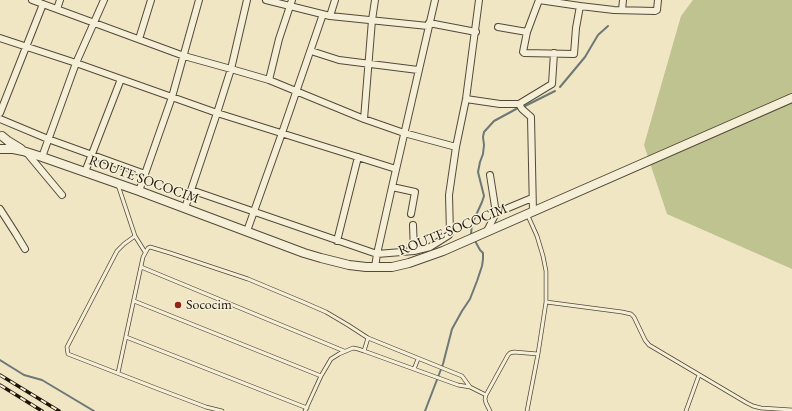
<!DOCTYPE html>
<html>
<head>
<meta charset="utf-8">
<style>
	body { margin:0 }
	canvas { display:block; background:#f0e6c3 }
</style>
</head>
<body>
<canvas width="792" height="411"></canvas>
<script>
const g = document.querySelector('canvas').getContext('2d');
g.lineJoin = 'round';
function paint(path, color) {
  g.fillStyle = color;
  g.fill(path, 'evenodd');
}
function shape(rows) {
  const path = new Path2D();
  for (const r of rows) {
    path.moveTo(r[0], r[1]);
    for (let i = 2; i < r.length; i += 2) path.lineTo(r[i], r[i + 1]);
  }
  return path;
}
function trace(path, color, width, dash) {
  g.strokeStyle = color;
  g.lineWidth = width;
  g.lineCap = dash ? 'butt' : 'round';
  g.setLineDash(dash || []);
  g.stroke(path);
}
function write(font, color, halo, rows, align = 'center') {
  g.font = font + ' "EB Garamond",serif';
  g.lineWidth = 3;
  g.setLineDash([]);
  g.textBaseline = 'middle';
  g.strokeStyle = halo;
  g.fillStyle = color;
  for (const [text, x, y, turn = 0] of rows) {
    g.save();
    g.translate(x, y);
    g.rotate((+turn || 0) * Math.PI / 180);
    g.textAlign = isNaN(turn) ? turn : align;
    if (halo) g.strokeText(text, 0, 0);
    g.fillText(text, 0, 0);
    g.restore();
  }
}
const green = shape([
	[693,0,792,0,792,269,667,214,644,145,681,16]
]);
const stream = shape([
	[560,87,585,57,598,35,608,26],
	[523,107,555,91],
	[472,235,471,234,472,224,482,202,484,196,478,172,480,162,483,154,484,145,483,137,484,132,494,121,518,108],
	[0,360,24,375,42,380,94,411],
	[425,411,443,364,452,329,462,311,470,299,477,281,482,266,483,259,483,253,480,250,474,239]
]);
const service = shape([
	[118,185,135,236,145,252],
	[135,236,124,244,117,251,67,347,68,354,161,390,206,407,222,411],
	[141,267,344,351],
	[134,301,321,376],
	[546,302,622,312,631,314,634,317,645,340,649,345,747,403,753,406,761,408,792,410],
	[126,337,307,408],
	[364,351,368,338],
	[414,369,418,359],
	[118,373,143,257,148,248,150,247,170,253,248,279,303,302,326,312,348,325,368,338,462,376,470,387],
	[305,411,321,376,331,359,339,354,353,348,358,349,364,351,458,385,470,387,486,395],
	[490,411,486,403,485,399,486,395,508,355,510,353,514,352,538,354],
	[527,411,538,354,546,302,546,271,543,256,537,236,528,216],
	[686,411,699,375]
]);
const minor = shape([
	[32,0,184,56,231,69,269,80,364,119,404,133,456,147],
	[266,0,330,16,428,26],
	[539,0,527,32,523,52,524,53,574,54,576,28,580,6],
	[539,0,580,6,614,10,655,11,657,10,658,0],
	[57,9,60,0],
	[622,10,623,0],
	[330,16,335,0],
	[429,23,476,32],
	[498,27,527,32],
	[0,38,76,63,121,79,217,113,396,169],
	[139,39,151,0],
	[311,51,339,60,418,70],
	[269,80,279,39,292,0],
	[466,99,500,104,519,104,552,84,554,53],
	[519,104,522,109,531,117,533,212],
	[0,113,43,4],
	[0,119,48,139,145,174],
	[364,119,372,20,375,0],
	[27,153,62,195],
	[42,157,76,63,104,0],
	[85,172,121,79],
	[392,187,415,192,411,214],
	[191,190,377,254,414,251,430,247,449,235,450,233,449,195,456,147,466,99,479,0],
	[139,191,172,97,199,0],
	[185,208,217,113,231,69,247,0],
	[0,209,16,234,25,249],
	[496,213,532,198],
	[413,225,414,251],
	[247,231,282,133,323,14],
	[487,231,496,213,490,175],
	[337,241,358,157],
	[375,267,377,254,392,187,435,0]
]);
const tertiary = shape([
	[2,136,8,141,21,149],
	[0,149,13,149,23,151,42,157,139,191,304,253,321,258,349,265,366,267,392,267,409,263,443,251,792,98]
]);
const rail = shape([
	[0,375,59,411],
	[0,385,42,411]
]);
const markers = [
	[178,305,4,"#8f2418"]
];
const streetNames = [
	["ROUTE SOCOCIM",144,180,20],
	["ROUTE SOCOCIM",453,230,-22]
];
const poiNames = [
	["Sococim",186,305]
];
paint(green, '#bec390');
trace(stream, '#6d7977', 2);
trace(service, '#534938', 4.5);
trace(minor, '#534938', 8);
trace(tertiary, '#534938', 10);
trace(service, '#f5efd8', 3);
trace(minor, '#f5efd8', 6);
trace(tertiary, '#f5efd8', 8);
trace(rail, '#1f1509', 3.5);
trace(rail, '#f5efd8', 2, [6]);
for (const [x, y, r, color] of markers) {
  const dot = new Path2D();
  dot.arc(x, y, r, 0, 2 * Math.PI);
  g.fillStyle = color;
  g.fill(dot);
  trace(dot, '#f5efd8', 1.5);
}
write('14px', '#1f1509', '#f5efd8', streetNames);
write('14px', '#1f1509', '#f5efd8', poiNames, 'left');
</script>
</body>
</html>
